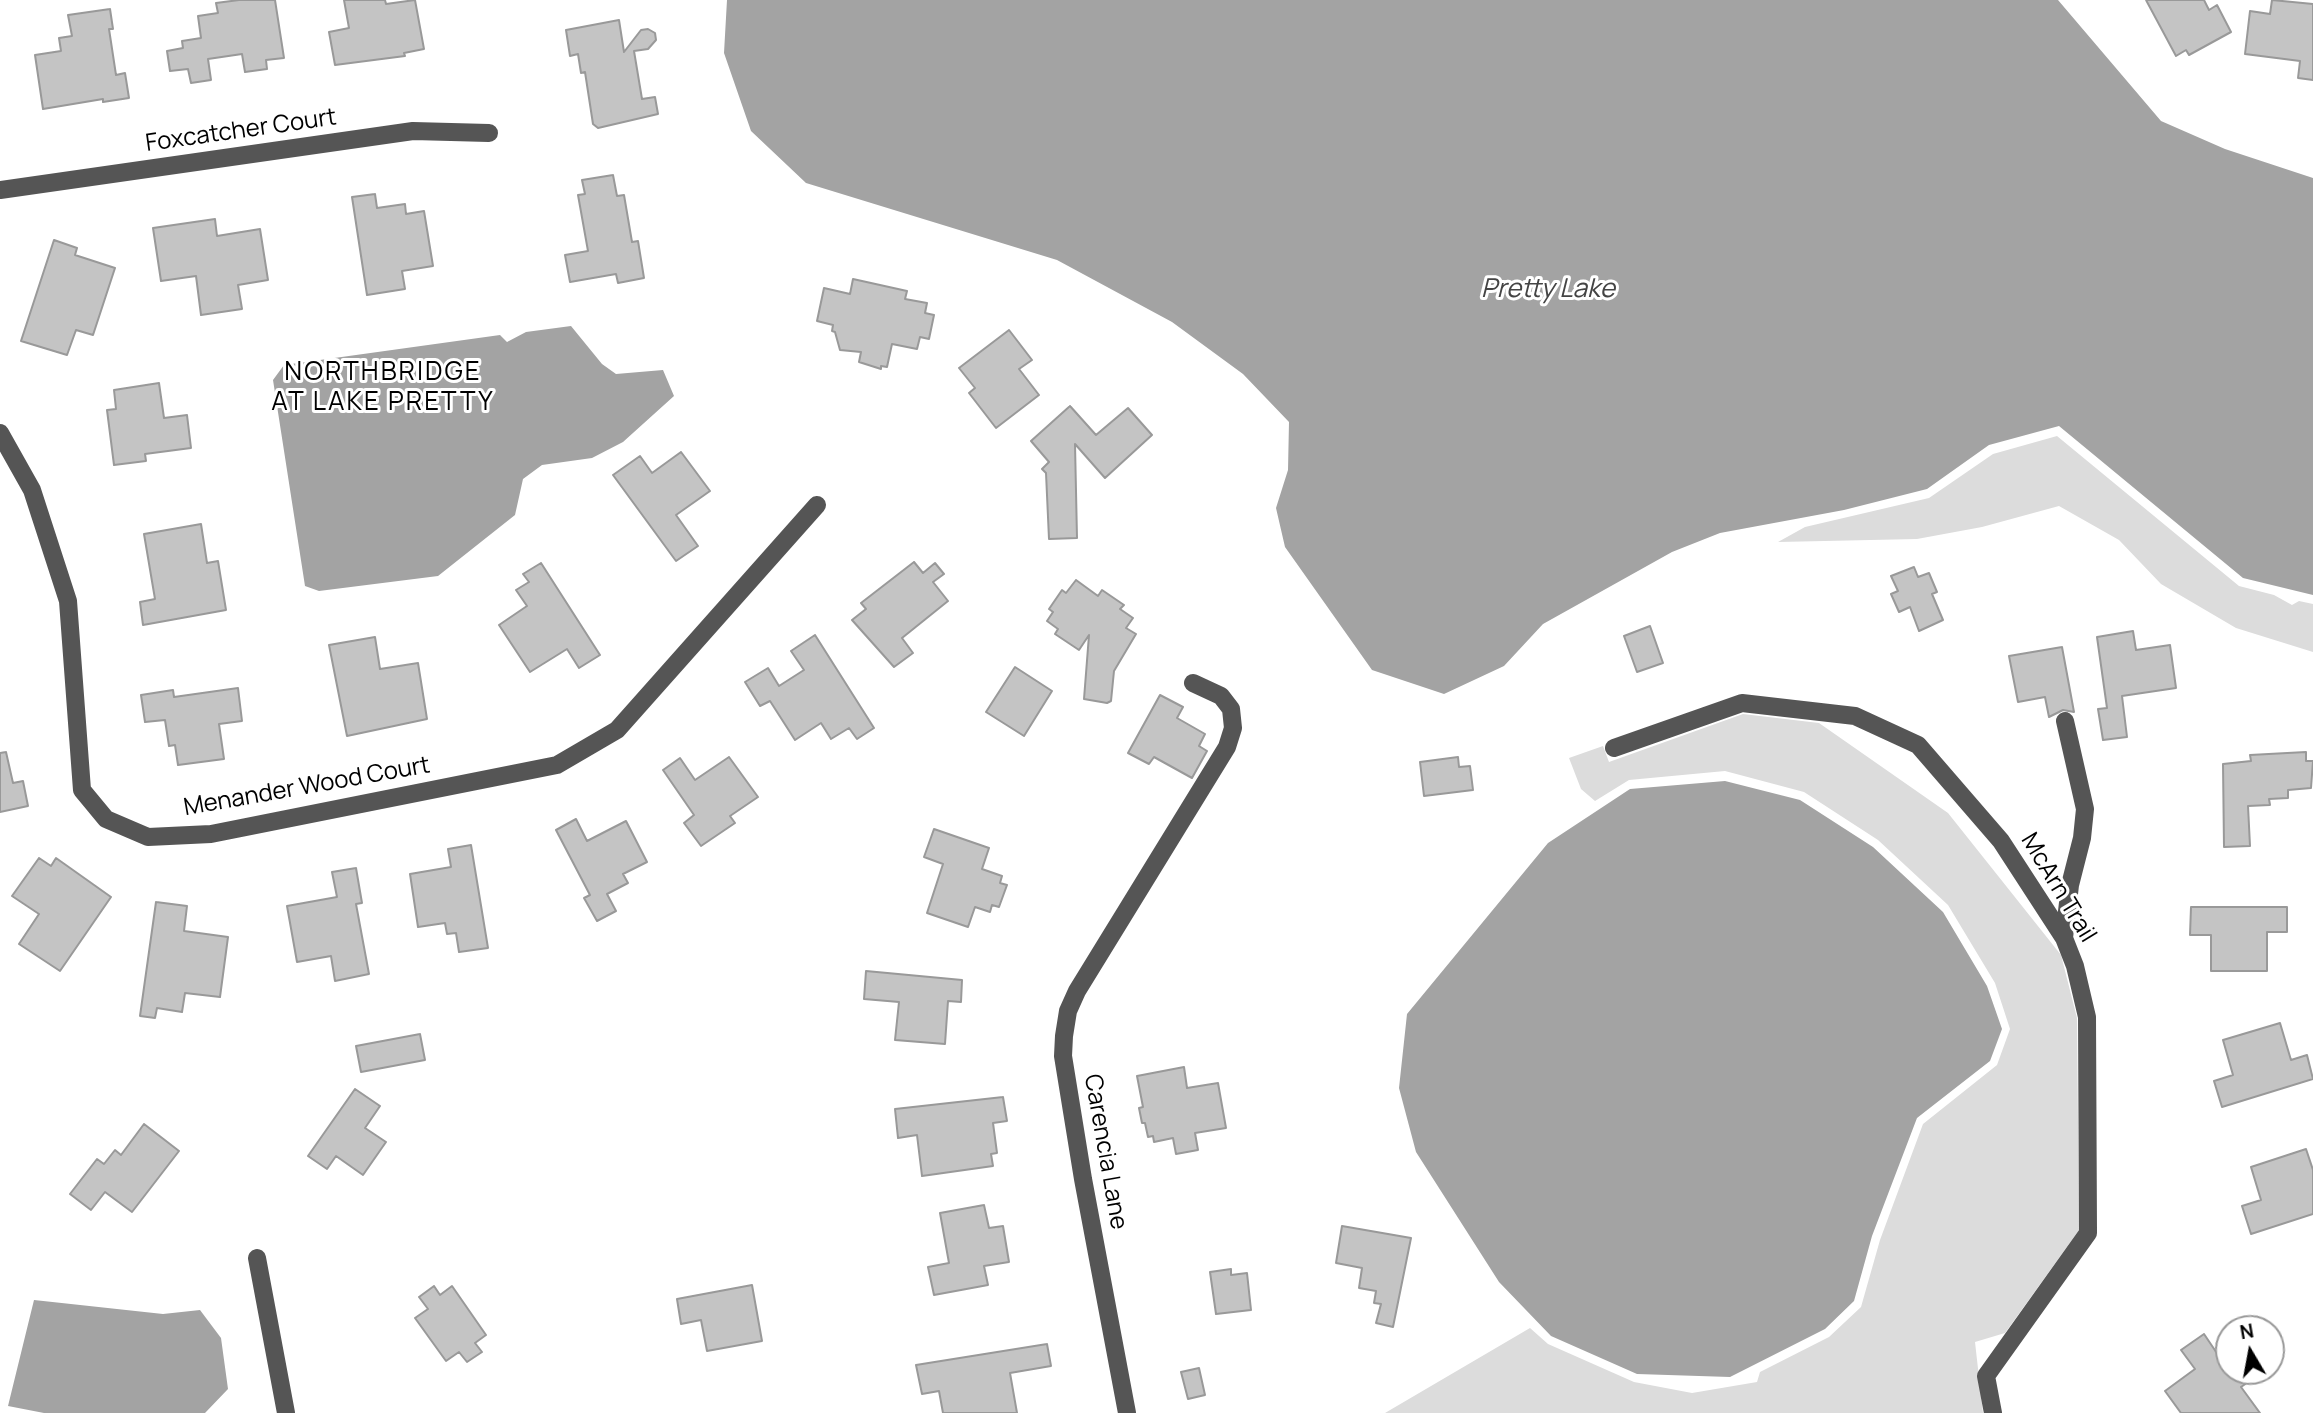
<!DOCTYPE html>
<html>
<head>
<meta charset="utf-8">
<style>
	body { margin:0 }
	#map { position:relative; width:2313px; height:1413px; overflow:hidden; background:#fff; font-family:Manrope,sans-serif }
	canvas { display:block }
	.north { position:absolute; left:2215px; top:1315px; width:70px; height:70px; box-sizing:border-box; background:#fff; border:2px solid #999; border-radius:50%; rotate:350deg; font-size:19px; font-weight:700; line-height:28px; text-align:center; color:#000 }
	.north::after { content:''; display:block; margin:auto; width:24px; height:32px; background:#000; clip-path:polygon(50% 0,100% 100%,50% 72%,0 100%) }
</style>
</head>
<body>
<div id="map">
<canvas width="2313" height="1413"></canvas>
<div class="north">N</div>
</div>
<script>
const g = document.querySelector('canvas').getContext('2d');
g.lineJoin = 'round';
function paint(path, color) {
  g.fillStyle = color;
  g.fill(path, 'evenodd');
}
function shape(rows) {
  const path = new Path2D();
  for (const r of rows) {
    path.moveTo(r[0], r[1]);
    for (let i = 2; i < r.length; i += 2) path.lineTo(r[i], r[i + 1]);
  }
  return path;
}
function trace(path, color, width, dash) {
  g.strokeStyle = color;
  g.lineWidth = width;
  g.lineCap = dash ? 'butt' : 'round';
  g.setLineDash(dash || []);
  g.stroke(path);
}
function write(font, color, halo, rows, align = 'center') {
  g.font = font + ' Manrope,sans-serif';
  g.lineWidth = 6;
  g.setLineDash([]);
  g.textBaseline = 'middle';
  g.strokeStyle = halo;
  g.fillStyle = color;
  for (const [text, x, y, turn = 0] of rows) {
    g.save();
    g.translate(x, y);
    g.rotate((+turn || 0) * Math.PI / 180);
    g.textAlign = isNaN(turn) ? turn : align;
    if (halo) g.strokeText(text, 0, 0);
    g.fillText(text, 0, 0);
    g.restore();
  }
}
const green = shape([
	[2057,436,2239,586,2274,595,2292,605,2299,601,2313,604,2313,652,2236,628,2161,584,2119,540,2059,506,1982,527,1917,539,1778,542,1805,527,1929,498,1993,454],
	[1743,714,1819,723,1948,813,2061,955,2077,1018,2079,1230,2005,1333,1975,1342,1983,1413,1385,1413,1530,1328,1548,1344,1634,1382,1692,1393,1757,1382,1760,1372,1829,1337,1861,1307,1880,1240,1923,1124,1997,1065,2010,1029,1995,983,1948,905,1878,840,1804,792,1725,771,1629,780,1595,801,1581,789,1569,758,1603,746,1609,762]
]);
const water = shape([
	[727,0,2058,0,2161,121,2225,149,2313,178,2313,595,2243,578,2059,426,1989,445,1927,489,1844,510,1720,533,1672,552,1543,624,1504,666,1444,694,1372,670,1285,547,1276,508,1288,470,1289,422,1243,374,1172,322,1057,260,806,183,751,131,724,53],
	[571,326,602,364,616,374,663,370,674,396,623,442,592,458,542,465,523,479,515,515,438,576,319,591,305,586,273,380,284,365,500,335,507,342,526,332],
	[1725,781,1800,800,1873,847,1943,912,1987,986,2002,1029,1990,1061,1917,1118,1872,1236,1854,1301,1825,1329,1730,1377,1637,1374,1551,1336,1499,1282,1416,1152,1399,1088,1407,1014,1548,843,1630,789],
	[34,1300,163,1314,200,1310,221,1338,228,1389,205,1413,44,1413,8,1406]
]);
const building = shape([
	[239,0,275,0,284,58,266,60,267,69,245,72,242,54,208,59,211,80,191,83,188,69,170,71,167,51,183,48,182,41,201,38,198,16,218,13,216,3,239,0],
	[344,0,385,0,386,4,415,0,424,49,404,53,405,56,335,65,329,32,349,28,344,0],
	[2146,0,2204,0,2209,10,2217,5,2231,32,2189,55,2186,50,2176,56,2146,0],
	[2272,0,2313,4,2313,80,2298,78,2300,61,2245,54,2250,11,2270,14,2272,0],
	[110,9,113,29,109,29,116,75,125,73,129,98,103,102,103,99,43,109,35,55,61,51,59,38,72,36,68,15,110,9],
	[619,20,624,52,641,30,648,29,655,33,656,40,648,49,634,51,642,99,655,97,658,114,598,128,593,124,585,72,581,73,578,54,570,56,566,30,619,20],
	[613,175,617,196,624,195,632,242,638,241,644,278,618,283,616,274,570,282,565,255,588,251,578,195,585,194,582,180,613,175],
	[375,194,377,208,405,204,406,214,424,211,433,266,402,271,405,289,367,295,352,197,375,194],
	[215,219,217,236,260,229,268,280,238,285,242,309,201,315,196,276,161,281,153,228,215,219],
	[54,240,77,248,75,255,115,268,93,335,76,330,67,355,21,341,54,240],
	[853,279,907,291,905,299,927,303,925,313,934,315,929,339,920,337,917,349,892,344,887,367,881,366,881,369,859,362,861,352,840,350,835,332,832,331,833,325,817,321,824,288,850,294,853,279],
	[1009,330,1032,360,1019,369,1039,395,996,428,969,393,975,388,959,368,1009,330],
	[159,383,164,418,187,415,191,448,145,454,146,461,114,465,107,410,116,409,114,390,159,383],
	[1070,406,1096,435,1128,408,1152,435,1105,478,1075,444,1077,538,1049,539,1046,473,1042,469,1049,462,1031,441,1070,406],
	[681,452,710,491,676,515,698,546,676,561,613,475,640,456,652,473,681,452],
	[201,524,207,563,218,561,226,610,143,625,140,602,155,599,144,534,201,524],
	[914,562,923,573,935,563,944,574,933,582,948,601,902,638,913,653,894,667,852,620,866,609,861,603,914,562],
	[541,563,600,655,579,668,567,649,530,672,499,625,527,606,516,590,529,582,523,574,541,563],
	[1914,567,1918,577,1929,573,1937,592,1932,594,1943,620,1919,631,1910,607,1899,612,1891,594,1898,591,1891,576,1914,567],
	[1076,580,1098,596,1102,590,1124,605,1120,609,1133,618,1126,628,1136,634,1114,671,1111,701,1107,703,1084,699,1089,635,1079,650,1055,634,1058,629,1047,621,1053,612,1049,609,1062,590,1066,593,1076,580],
	[1650,626,1663,663,1637,672,1624,636,1650,626],
	[2133,631,2136,650,2170,645,2176,688,2122,696,2127,737,2103,740,2098,709,2107,708,2097,637,2133,631],
	[815,635,874,728,857,739,849,728,831,739,821,723,795,740,770,701,760,706,745,682,768,668,779,686,804,670,791,651,815,635],
	[375,637,380,669,418,663,427,719,347,736,329,645,375,637],
	[2062,647,2074,712,2063,710,2049,717,2045,697,2018,702,2009,656,2062,647],
	[1015,667,1052,691,1024,736,986,712,1015,667],
	[238,688,242,721,219,724,224,759,178,765,175,745,169,746,165,720,145,722,141,695,173,690,174,697,238,688],
	[1160,695,1183,707,1177,718,1205,734,1199,746,1207,751,1192,778,1154,757,1149,764,1128,753,1160,695],
	[6,752,13,783,23,781,28,806,0,812,0,753,6,752],
	[2306,752,2306,761,2313,761,2311,788,2288,790,2288,798,2269,799,2270,805,2248,806,2250,846,2224,847,2223,764,2251,761,2250,755,2306,752],
	[729,757,758,797,730,816,735,823,701,846,684,823,694,815,663,770,680,758,695,780,729,757],
	[1458,757,1459,767,1470,766,1473,790,1424,796,1420,762,1458,757],
	[576,819,587,841,626,821,647,862,623,874,628,883,607,894,616,911,597,921,584,898,590,895,556,830,576,819],
	[934,829,989,848,982,869,1002,876,1000,883,1007,885,999,907,992,905,990,912,975,907,968,927,927,913,943,864,924,857,934,829],
	[471,845,488,948,459,952,456,933,447,934,445,923,418,927,410,874,451,867,448,849,471,845],
	[39,858,51,866,56,858,111,897,60,971,19,944,39,914,12,896,39,858],
	[356,868,362,903,356,904,369,974,335,981,331,956,297,962,287,906,337,897,332,872,356,868],
	[156,902,187,906,184,931,228,937,220,997,185,993,182,1012,157,1008,155,1018,140,1016,156,902],
	[2191,907,2287,907,2287,932,2267,932,2267,971,2211,971,2211,935,2190,935,2191,907],
	[866,971,962,980,961,1002,948,1001,945,1044,895,1040,899,1002,864,999,866,971],
	[2280,1023,2291,1060,2307,1055,2313,1079,2222,1107,2214,1081,2233,1075,2223,1040,2280,1023],
	[420,1034,425,1060,361,1072,356,1046,420,1034],
	[1184,1067,1187,1088,1218,1083,1226,1128,1195,1133,1198,1150,1176,1154,1173,1138,1154,1142,1153,1136,1148,1137,1145,1123,1142,1123,1139,1108,1143,1107,1137,1076,1184,1067],
	[355,1089,380,1106,365,1128,386,1142,363,1175,336,1156,327,1169,308,1156,355,1089],
	[1003,1097,1007,1121,993,1123,997,1153,991,1154,993,1166,922,1176,917,1135,898,1138,895,1109,1003,1097],
	[144,1124,179,1151,132,1212,105,1192,91,1210,70,1194,97,1159,104,1164,115,1150,121,1155,144,1124],
	[2306,1149,2313,1170,2313,1214,2251,1234,2242,1206,2261,1200,2251,1167,2306,1149],
	[984,1205,989,1228,1003,1226,1009,1262,984,1266,988,1285,934,1295,928,1267,949,1263,940,1213,984,1205],
	[1342,1226,1411,1238,1393,1327,1376,1323,1381,1304,1374,1303,1376,1291,1359,1288,1362,1268,1336,1263,1342,1226],
	[1231,1269,1231,1275,1247,1273,1251,1310,1216,1314,1210,1272,1231,1269],
	[752,1285,762,1341,707,1351,701,1320,681,1324,677,1299,752,1285],
	[434,1286,440,1295,452,1286,486,1335,475,1343,482,1352,467,1362,459,1352,446,1361,415,1318,428,1309,419,1297,434,1286],
	[2204,1334,2229,1371,2264,1371,2241,1387,2260,1413,2181,1413,2165,1391,2195,1369,2181,1350,2204,1334],
	[1047,1344,1051,1366,1010,1373,1017,1413,943,1413,939,1391,922,1394,916,1365,1047,1344],
	[1199,1368,1205,1395,1188,1399,1181,1372,1199,1368]
]);
const minor = shape([
	[0,190,413,131,489,133],
	[0,433,32,490,68,601,82,790,106,819,148,837,211,834,557,765,617,730,817,505],
	[1614,748,1742,703,1855,716,1918,745,2001,841,2064,938,2075,966,2087,1017,2088,1233,1986,1376,1993,1413],
	[2064,938,2070,885,2082,838,2085,809,2065,721],
	[257,1258,286,1413],
	[1127,1413,1083,1179,1063,1056,1064,1036,1068,1011,1077,991,1227,747,1233,728,1231,709,1221,696,1193,683]
]);
const streetNames = [
	["Foxcatcher Court",241,131,-8],
	["Menander Wood Court",307,787,-10],
	["McArn Trail",2058,888,59],
	["Carencia Lane",1105,1152,80]
];
const waterNames = [
	["Pretty Lake",1548,290]
];
const neighbourhoodNames = [
	["NORTHBRIDGE",383,373],
	["AT LAKE PRETTY",383,403]
];
paint(green, '#dcdcdc');
paint(water, '#a3a3a3');
paint(building, '#c4c4c4');
trace(building, '#999', 2);
trace(minor, '#555', 18);
write('24px', '#000', '#fff', streetNames);
write('italic 26px', '#444', '#fff', waterNames);
g.letterSpacing = '2px';
write('26px', '#000', '#fff', neighbourhoodNames);
g.letterSpacing = '0px';
</script>
</body>
</html>
